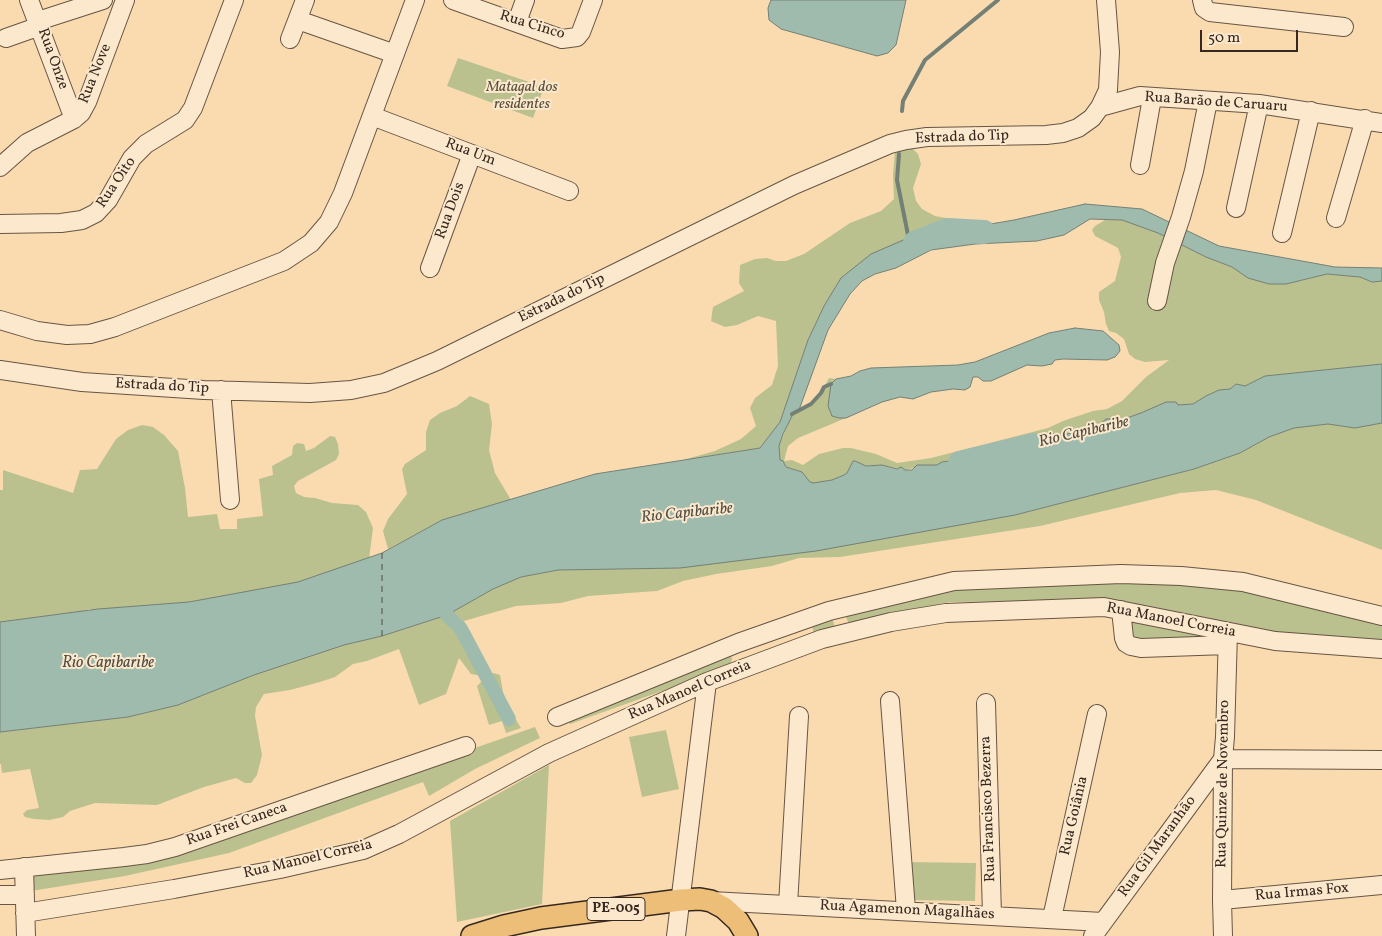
<!DOCTYPE html>
<html>
<head>
<meta charset="utf-8">
<style>
	body { margin:0 }
	#map { position:relative; width:1382px; height:936px; overflow:hidden; background:#fadbb0; font-family:Vollkorn,serif }
	canvas { display:block }
	.scale { position:absolute; left:1200px; top:30px; width:98px; height:22px; box-sizing:border-box; border:2px solid #362820; border-top:0; padding-left:6px; font-size:15px; line-height:18px; white-space:nowrap; color:#362820; -webkit-text-stroke:4px #fce8cc; paint-order:stroke }
</style>
</head>
<body>
<div id="map">
<canvas width="1382" height="936"></canvas>
<div class="scale">50 m</div>
</div>
<script>
const g = document.querySelector('canvas').getContext('2d');
g.lineJoin = 'round';
function paint(path, color) {
  g.fillStyle = color;
  g.fill(path, 'evenodd');
}
function shape(rows) {
  const path = new Path2D();
  for (const r of rows) {
    path.moveTo(r[0], r[1]);
    for (let i = 2; i < r.length; i += 2) path.lineTo(r[i], r[i + 1]);
  }
  return path;
}
function trace(path, color, width, dash) {
  g.strokeStyle = color;
  g.lineWidth = width;
  g.lineCap = dash ? 'butt' : 'round';
  g.setLineDash(dash || []);
  g.stroke(path);
}
function write(font, color, halo, rows, align = 'center') {
  g.font = font + ' Vollkorn,serif';
  g.lineWidth = 4;
  g.setLineDash([]);
  g.textBaseline = 'middle';
  g.strokeStyle = halo;
  g.fillStyle = color;
  for (const [text, x, y, turn = 0] of rows) {
    g.save();
    g.translate(x, y);
    g.rotate((+turn || 0) * Math.PI / 180);
    g.textAlign = isNaN(turn) ? turn : align;
    if (halo) g.strokeText(text, 0, 0);
    g.fillText(text, 0, 0);
    g.restore();
  }
}
const green = shape([
	[458,58,544,87,533,118,447,86],
	[911,147,918,154,921,164,913,188,916,201,922,209,935,216,986,225,908,238,841,278,824,306,808,340,780,422,760,448,683,460,715,451,741,439,756,426,750,408,755,398,772,385,778,366,776,321,758,316,737,325,725,327,711,321,713,307,744,291,739,283,740,265,755,259,767,258,776,261,786,261,804,254,850,223,881,211,894,199,893,175,895,151],
	[1105,220,1122,220,1158,233,1206,257,1232,267,1248,278,1300,281,1327,274,1360,277,1372,282,1382,281,1382,364,1265,376,1245,386,1236,384,1230,389,1219,390,1206,396,1193,404,1178,405,1141,413,1124,419,1106,419,1100,424,1072,433,1058,436,1045,437,1041,441,1026,444,1025,441,1007,449,999,457,995,459,991,458,988,453,974,453,966,457,960,455,949,461,942,462,937,465,926,465,905,470,882,465,866,466,853,461,847,473,844,475,832,480,813,483,810,482,802,472,786,467,783,462,780,460,779,446,789,421,794,412,811,404,821,393,829,378,836,379,831,384,839,418,846,418,798,438,788,446,784,461,792,460,803,465,819,454,843,448,851,448,876,454,897,463,931,458,1048,428,1063,421,1093,411,1107,409,1122,401,1146,377,1169,360,1145,362,1135,359,1129,354,1124,339,1116,333,1109,331,1106,324,1104,312,1099,300,1099,292,1115,281,1121,257,1118,248,1095,236,1092,230,1095,226],
	[470,396,489,404,492,424,489,450,495,473,511,500,442,520,388,549,383,531,388,519,407,494,402,469,405,464,426,450,426,432,430,420,440,413,457,406],
	[1382,423,1382,550,1256,500,1216,490,1180,493,1040,526,840,557,799,558,772,566,716,574,683,581,657,591,588,596,561,603,516,606,464,621,472,635,484,664,484,674,477,675,471,674,459,658,446,694,419,705,399,649,367,661,353,664,335,677,320,682,290,690,264,694,256,707,255,716,262,755,257,775,251,783,245,783,236,778,204,787,157,805,95,803,70,811,63,817,49,820,34,819,25,817,23,814,27,810,39,808,30,769,2,773,1,764,0,764,0,732,128,717,178,705,254,675,344,645,382,636,447,615,493,589,521,577,558,570,1015,515,1194,469,1240,453,1269,437,1294,428,1328,424,1355,428],
	[142,425,153,427,164,435,178,451,185,488,188,517,217,514,220,529,237,529,237,519,263,516,259,479,273,475,272,466,292,455,293,446,297,443,304,444,306,451,314,448,330,436,335,437,338,444,339,454,336,460,298,481,294,486,296,493,304,497,315,498,332,503,358,505,366,512,373,528,369,559,272,593,115,612,87,609,92,613,0,645,0,490,3,490,3,470,73,493,80,470,97,469,116,439,128,430],
	[1104,576,1239,584,1382,618,1382,643,1278,633,1189,614,1103,601,949,602,849,624,843,610,953,584],
	[830,612,835,627,814,633,810,620],
	[1127,616,1201,634,1206,637,1207,640,1130,641],
	[731,655,732,659,731,664,715,672,570,724,569,717],
	[494,673,500,675,503,692,507,705,521,728,506,733,502,721,489,725,477,686,486,677],
	[535,727,540,738,475,769,429,796,423,782,229,853,125,876,31,891,29,867,106,860,469,750],
	[666,730,679,789,642,797,629,737],
	[549,765,542,904,457,922,450,821],
	[906,862,976,863,975,901,905,900]
]);
const water = shape([
	[771,0,906,0,896,45,888,53,877,56,781,29,769,20,768,8,771,0],
	[1085,204,1142,209,1219,246,1335,267,1382,268,1382,281,1372,282,1360,277,1327,274,1286,284,1269,284,1248,278,1232,267,1206,257,1158,233,1122,220,1090,219,1064,235,1037,241,975,244,931,250,896,268,875,274,862,281,850,294,828,330,799,410,794,412,783,434,779,446,780,460,783,461,786,467,802,472,810,482,813,483,832,480,844,475,847,473,853,461,855,461,866,466,882,465,897,469,901,467,905,470,912,470,917,465,937,465,942,462,949,461,961,455,966,457,983,450,988,453,991,458,995,459,999,457,1014,442,1025,441,1026,444,1032,441,1041,441,1051,433,1056,434,1058,436,1072,433,1100,424,1106,419,1124,419,1141,413,1166,402,1176,402,1178,405,1193,404,1206,396,1219,390,1230,389,1236,384,1245,386,1265,376,1382,364,1382,423,1355,428,1328,424,1294,428,1269,437,1240,453,1194,469,1015,515,816,551,680,568,558,570,521,577,493,589,447,615,382,636,344,645,254,675,178,705,128,717,0,732,0,622,98,609,189,602,298,582,382,553,442,520,595,474,760,448,780,422,808,340,824,306,841,278,871,254,908,238,1014,220,1085,204],
	[1075,328,1103,331,1119,345,1120,351,1115,357,1107,360,1063,359,1055,360,1052,364,1042,366,1027,365,991,381,983,381,978,377,973,377,970,387,965,390,953,389,931,392,913,399,900,397,882,402,846,418,839,418,832,416,828,406,831,384,836,379,851,376,860,371,871,368,958,365,975,362,1049,333,1075,328]
]);
const stream = shape([
	[902,111,903,101,925,60,998,0],
	[899,154,897,180,909,240],
	[792,414,811,404,821,393,824,387,831,384]
]);
const canal = shape([
	[438,601,447,615,461,629,509,719]
]);
const river = shape([
	[915,243,948,230,984,232],
	[960,463,1034,445]
]);
const ferry = shape([
	[382,553,382,636]
]);
const minor = shape([
	[29,0,74,119],
	[453,0,562,39,577,37,581,32,593,0],
	[1202,0,1204,8,1210,12,1344,27],
	[298,20,395,54],
	[38,21,103,0],
	[517,22,525,0],
	[6,38,40,26],
	[290,39,305,0],
	[1100,107,1140,96,1259,104,1382,123],
	[372,116,569,191],
	[1140,165,1152,98],
	[0,167,27,143,74,119,81,113,87,102,125,0],
	[1236,208,1259,104],
	[1336,218,1365,119],
	[0,224,61,223,82,220,96,213,108,200,132,158,146,144,185,120,193,108,234,0],
	[1282,233,1311,111],
	[430,268,472,154],
	[1157,301,1165,263,1181,217,1194,171,1208,101],
	[0,320,37,331,67,335,90,334,115,327,284,261,311,243,329,222,343,193,415,0],
	[0,370,82,382,204,390,310,393,351,390,384,383,437,361,794,185,890,144,906,140,927,137,1046,135,1063,133,1078,128,1092,118,1100,107,1108,90,1110,52,1106,0],
	[221,390,230,500],
	[1121,610,1124,638,1126,643,1131,646,1141,648,1227,645],
	[890,701,906,910],
	[986,703,992,915],
	[557,717,738,643,829,611,954,581,1121,574,1181,576,1243,582,1382,616],
	[24,867,26,936],
	[0,870,124,857,147,854,175,847,466,746],
	[0,895,25,895],
	[1222,900,1382,885],
	[711,901,1103,922],
	[788,905,799,716],
	[25,913,174,889,280,869,363,850,399,834,549,753,707,682,822,639,891,622,946,613,1104,607,1275,641,1382,649],
	[1052,918,1097,714],
	[676,936,707,682],
	[1093,936,1223,759,1382,760],
	[1223,936,1222,900,1223,759,1225,737,1228,632]
]);
const major = shape([
	[472,936,504,926,541,918,681,900,700,899,711,901,724,908,738,921,747,936]
]);
const shields = [
	[616,909,58]
];
const shieldNames = [
	["PE-005",616,909]
];
const streetNames = [
	["Rua Cinco",532,26,17],
	["Rua Onze",52,59,70],
	["Rua Nove",96,74,-68],
	["Rua Barão de Caruaru",1216,103,4],
	["Estrada do Tip",962,138,-2],
	["Rua Um",470,153,21],
	["Rua Oito",117,183,-56],
	["Rua Dois",451,211,-70],
	["Estrada do Tip",562,299,-26],
	["Estrada do Tip",162,387,3],
	["Rua Manoel Correia",1171,621,11],
	["Rua Manoel Correia",690,691,-23],
	["Rua Quinze de Novembro",1224,784,-89],
	["Rua Francisco Bezerra",989,809,-92],
	["Rua Goiânia",1075,816,-77],
	["Rua Frei Caneca",237,825,-19],
	["Rua Gil Maranhão",1158,847,-54],
	["Rua Manoel Correia",308,860,-13],
	["Rua Irmas Fox",1302,893,-5],
	["Rua Agamenon Magalhães",907,911,3]
];
const parkNames = [
	["Matagal dos",522,88],
	["residentes",522,105]
];
const waterNames = [
	["Rio Capibaribe",1084,433,-13],
	["Rio Capibaribe",687,514,-6],
	["Rio Capibaribe",108,664]
];
paint(green, '#bac18e');
paint(water, '#9ebbae');
trace(water, '#748075', 1);
trace(stream, '#748075', 4);
trace(canal, '#9ebbae', 14);
trace(river, '#9ebbae', 24);
trace(ferry, '#504d44', 1, [6, 5]);
trace(minor, '#675544', 20);
trace(major, '#362820', 24);
trace(minor, '#fce8cc', 18);
trace(major, '#edbe78', 21);
for (const [x, y, w] of shields) {
  const box = new Path2D();
  box.roundRect(x - w / 2, y - 11.5, w, 23, 4);
  g.fillStyle = '#fce8cc';
  g.fill(box);
  trace(box, '#362820', 1);
}
write('bold 14px', '#362820', null, shieldNames);
write('15px', '#362820', '#fce8cc', streetNames);
write('italic 15px', '#574e3c', '#fce8cc', parkNames);
write('italic 16px', '#504d44', '#fce8cc', waterNames);
</script>
</body>
</html>
